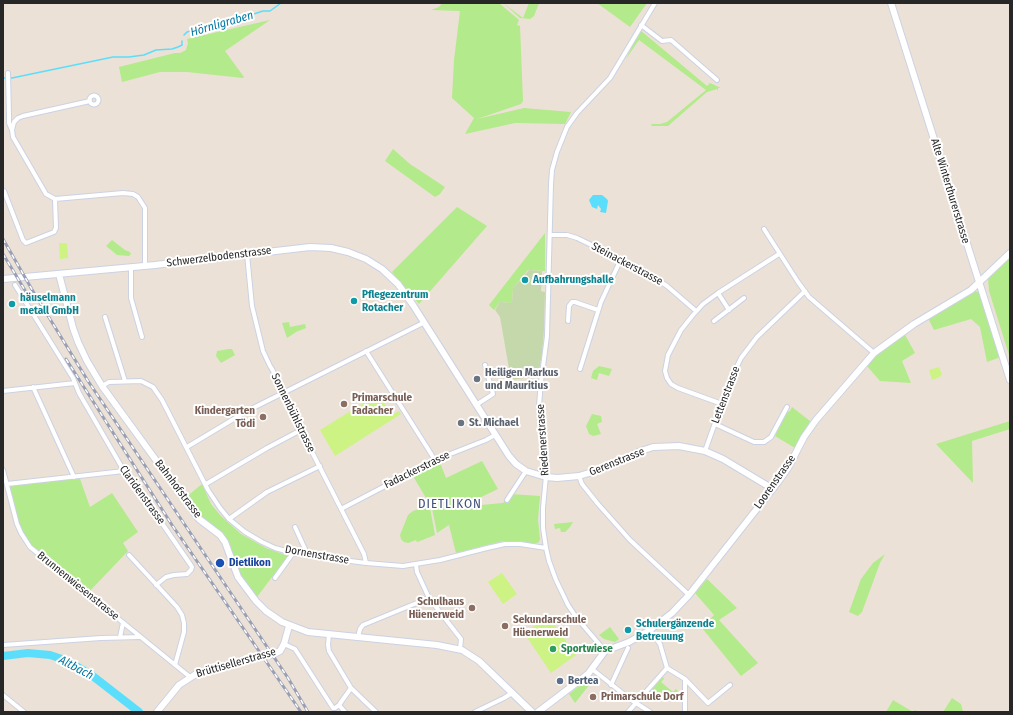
<!DOCTYPE html>
<html>
<head>
<meta charset="utf-8">
<style>
	body { margin:0 }
	#map { position:relative; width:1013px; height:715px; overflow:hidden; background:#ece1d6; font-family:"Fira Sans Condensed",sans-serif }
	canvas { display:block }
	.frame { position:absolute; inset:0; border:4px solid #272727; pointer-events:none }
</style>
</head>
<body>
<div id="map">
<canvas width="1013" height="715"></canvas>
<div class="frame"></div>
</div>
<script>
const g = document.querySelector('canvas').getContext('2d');
g.lineJoin = 'round';
function paint(path, color) {
  g.fillStyle = color;
  g.fill(path, 'evenodd');
}
function shape(rows) {
  const path = new Path2D();
  for (const r of rows) {
    if (r.length === 3) {
      path.moveTo(r[0] + r[2], r[1]);
      path.arc(r[0], r[1], r[2], 0, 2 * Math.PI);
      continue;
    }
    path.moveTo(r[0], r[1]);
    for (let i = 2; i < r.length; i += 2) path.lineTo(r[i], r[i + 1]);
  }
  return path;
}
function trace(path, color, width, dash) {
  g.strokeStyle = color;
  g.lineWidth = width;
  g.lineCap = dash ? 'butt' : 'round';
  g.setLineDash(dash || []);
  g.stroke(path);
}
function write(font, color, halo, rows, align = 'center') {
  g.font = font + ' "Fira Sans Condensed",sans-serif';
  g.lineWidth = 4;
  g.setLineDash([]);
  g.textBaseline = 'middle';
  g.strokeStyle = halo;
  g.fillStyle = color;
  for (const [text, x, y, turn = 0] of rows) {
    g.save();
    g.translate(x, y);
    g.rotate((+turn || 0) * Math.PI / 180);
    g.textAlign = isNaN(turn) ? turn : align;
    if (halo) g.strokeText(text, 0, 0);
    g.fillText(text, 0, 0);
    g.restore();
  }
}
const green = shape([
	[442,3,499,3,519,20,517,25,520,26,523,101,521,104,477,119,524,108,571,112,565,124,515,123,465,134,474,118,452,98,454,60,460,11,431,10,439,7],
	[503,3,523,18,529,3,539,3,534,16,530,19,520,18],
	[597,3,647,3,630,27],
	[270,20,225,51,244,77,243,78,187,72,160,72,122,82,119,67,175,53,180,53,186,50,188,43,187,39],
	[640,30,707,86,710,83,721,88,718,88,718,91,717,89,707,92,668,126,652,126,651,124,660,124,667,122,706,90,639,40,626,59],
	[393,149,410,164,445,187,440,194,435,197,385,161],
	[457,207,487,226,419,304,392,272],
	[545,233,545,271,528,270,513,288,512,303,500,302,494,310,489,305],
	[112,240,125,250,130,252,131,254,129,256,117,255,106,246],
	[1010,256,1010,358,989,291,988,278],
	[974,291,979,292,980,295,1001,357,987,362,980,327,971,319,934,330,928,318],
	[289,322,290,327,305,324,306,328,296,332,287,338,282,323],
	[904,333,915,353,902,361,911,383,880,381,866,365,876,355],
	[229,349,232,349,235,355,221,363,216,356,217,351],
	[599,366,612,369,609,376,599,373,597,380,591,378,593,371],
	[792,407,810,421,795,448,775,436,786,413,790,411],
	[592,414,601,416,602,422,597,424,601,434,593,436,589,434,586,426],
	[1010,421,1010,429,972,441,973,483,936,444],
	[439,460,446,478,482,461,498,489,473,501,476,507,474,508,481,505,503,503,511,494,540,496,538,519,540,539,539,542,534,544,517,541,503,541,456,553,449,525,468,512,437,533,432,508,413,476,413,473],
	[79,476,90,507,112,493,138,532,123,543,128,551,87,594,36,552,21,533,7,484],
	[202,484,211,504,221,516,241,534,266,548,288,556,257,597,240,574,229,545,200,517,185,498],
	[424,507,430,508,435,535,420,541,417,542,416,540,408,543,404,542,401,539,400,535,408,515,413,511],
	[573,522,570,527,565,532,561,532,560,528,555,529,554,524],
	[885,554,880,563,862,612,858,616,849,612,861,579,873,563],
	[707,579,737,608,719,620,758,663,741,676,702,628,714,615,695,593],
	[610,627,619,639,615,642,604,639,599,635],
	[591,677,594,679,575,703,569,694],
	[663,677,664,679,661,682,673,692,676,689,678,691,667,702,662,698,659,701,660,697,657,693,651,690],
	[952,698,961,704,963,712,943,712],
	[893,700,913,712,915,710,918,712,886,712]
]);
const cemetery = shape([
	[529,270,542,271,541,291,545,292,544,330,542,354,538,376,511,380,500,317,495,310,500,302,512,303,513,288]
]);
const pitch = shape([
	[59,243,67,243,68,258,60,259],
	[939,367,942,374,940,377,932,380,929,370],
	[378,394,392,415,399,411,401,414,335,456,320,430],
	[502,573,517,594,503,604,488,582],
	[546,618,552,626,554,624,576,655,551,673,524,633]
]);
const water = shape([
	[593,195,602,195,607,199,608,201,606,213,600,212,601,209,598,205,597,209,592,207,589,200]
]);
const stream = shape([
	[184,35,187,32,213,24,226,23,263,11,270,11,281,3],
	[3,78,12,78,113,57,129,57,144,55,156,50,172,49,178,47,182,45,182,41]
]);
const river = shape([
	[3,656,28,653,50,655,68,661,94,677,139,712]
]);
const street = shape([
	[641,25,662,41,671,40,717,80],
	[8,73,9,116,9,123,12,130],
	[94,100,4.5],
	[90,101,23,116,18,118,14,122,12,130,13,137,46,194,55,199,123,193,133,194,138,197,145,208,145,265],
	[4,191,23,240,26,243,54,232,56,228,55,199],
	[764,229,798,282,809,297,874,353],
	[550,235,567,235,577,238,641,269,667,286,696,311],
	[247,254,252,306,263,351,270,366,272,369,310,448,364,554,366,563],
	[131,267,131,298,142,337],
	[15,285,73,378,79,393,124,471,146,500,190,564,192,567,191,570,187,574,174,575,166,577,156,585],
	[718,293,729,310],
	[105,317,125,381],
	[568,321,569,306,572,302,575,302,598,310],
	[714,321,744,298],
	[366,351,435,460],
	[580,369,601,302,621,259],
	[102,386,109,382,141,381,153,387,162,400,208,490,220,508,229,519,245,532,262,542,275,548,293,553,320,557,366,563,403,566,440,560,487,548,505,544,520,544,546,548],
	[33,387,74,477],
	[3,391,75,383],
	[722,404,678,388,671,384,667,378,665,371,668,355,681,330,693,315,703,304,718,293,779,254],
	[476,405,493,394,485,365],
	[715,424,754,442,764,442,771,437,787,407],
	[187,447,247,411,423,323],
	[705,451,730,381,741,358,757,337,805,291],
	[3,470,17,524,21,533,30,547,190,677],
	[579,476,582,484,598,504,630,540,689,595],
	[7,484,124,471],
	[206,484,267,448,301,430],
	[507,500,526,471],
	[341,509,435,460,486,440,495,435],
	[229,519,267,492,320,466],
	[295,527,305,549,304,555],
	[129,555,177,607,182,615,184,623,184,632,175,665],
	[416,565,417,572,429,598,461,639,460,649],
	[275,578,293,553],
	[650,630,660,644,667,668,685,679,685,712],
	[329,634,328,645,329,651,351,688,376,712],
	[120,637,123,623],
	[358,637,360,629,363,625,429,598],
	[284,644,295,649,333,708,335,708,339,705,351,688],
	[3,645,101,638,140,637],
	[605,651,576,617,568,605,556,580,549,561,546,548,543,528,543,508,547,465,541,426,539,405,541,382,547,336,551,184,552,170,557,152,567,127,577,113,610,78,655,3],
	[592,669,630,699,650,712],
	[685,679,708,703,730,685],
	[611,685,628,648],
	[3,695,24,712],
	[339,705,345,712],
	[475,712,504,698,512,693],
	[628,712,667,668]
]);
const secondary = shape([
	[891,3,1010,380],
	[59,274,73,328,78,342,87,361,102,386,193,511,199,519,220,535,225,542,238,577,256,601,266,611,282,622,308,632,437,645,462,650,479,661,532,712],
	[3,279,155,265,310,247,331,248,348,252,366,259,382,269,398,284,413,305,509,456,516,464,526,471,546,477,557,478,579,476,602,469,641,451,653,447,679,446,705,451,723,459,773,489],
	[157,712,179,685,196,674,240,661,274,654,280,651,284,644,289,626],
	[538,712,588,674,605,651,629,642,650,630,672,613,689,595,778,482,788,468,804,437,816,420,874,353,914,324,971,290,1010,253]
]);
const rail = shape([
	[3,239,34,293,88,381,288,678,308,712],
	[3,254,26,292],
	[66,359,172,525,301,712]
]);
const markers = [
	[525,280,4,"#0f9aa8"],
	[354,301,4,"#0f9aa8"],
	[12,304,4,"#0f9aa8"],
	[477,379,4,"#6b7280"],
	[344,404,4,"#8d6e63"],
	[263,417,4,"#8d6e63"],
	[461,423,4,"#6b7280"],
	[220,563,5,"#1a4fb4"],
	[472,608,4,"#8d6e63"],
	[505,626,4,"#8d6e63"],
	[628,630,4,"#0f9aa8"],
	[553,649,4,"#2e9e5b"],
	[560,681,4,"#5c6f8a"],
	[593,697,4,"#8d6e63"]
];
const streetNames = [
	["Alte Winterthurerstrasse",950,191,73],
	["Schwerzelbodenstrasse",219,257,-7],
	["Steinackerstrasse",627,264,28],
	["Lettenstrasse",726,395,-69],
	["Sonnenbühlstrasse",293,413,64],
	["Riedenerstrasse",543,440,-94],
	["Gerenstrasse",617,462,-22],
	["Fadackerstrasse",417,470,-26],
	["Loorenstrasse",775,482,-55],
	["Bahnhofstrasse",178,489,53],
	["Claridenstrasse",142,495,54],
	["Dornenstrasse",317,555,10],
	["Brunnenwiesenstrasse",78,586,39],
	["Brüttisellerstrasse",236,663,-16]
];
const cultureNames = [
	["Aufbahrungshalle",533,280],
	["Pflegezentrum",362,295],
	["Rotacher",362,308],
	["häuselmann",20,298],
	["metall GmbH",20,311],
	["Schulergänzende",636,624],
	["Betreuung",636,637]
];
const worshipNames = [
	["Heiligen Markus",485,373],
	["und Mauritius",485,386],
	["St. Michael",469,423]
];
const educationNames = [
	["Primarschule",352,398],
	["Fadacher",352,411],
	["Kindergarten",255,411,"right"],
	["Tödi",255,424,"right"],
	["Schulhaus",464,602,"right"],
	["Hüenerweid",464,615,"right"],
	["Sekundarschule",513,620],
	["Hüenerweid",513,633],
	["Primarschule Dorf",601,697]
];
const transitNames = [
	["Dietlikon",229,563]
];
const leisureNames = [
	["Sportwiese",561,649]
];
const serviceNames = [
	["Bertea",568,681]
];
const waterNames = [
	["Hörnligraben",222,24,-16],
	["Altbach",76,668,28]
];
const quarterNames = [
	["DIETLIKON",450,504]
];
paint(green, '#b3ea8b');
paint(cemetery, '#c5d8ab');
paint(pitch, '#cdf385');
paint(water, '#5bdefb');
trace(stream, '#5bdefb', 1.5);
trace(river, '#5bdefb', 8);
trace(street, '#cbd2e3', 6);
trace(secondary, '#cbd2e3', 8);
trace(street, '#fff', 4);
trace(secondary, '#fff', 6);
trace(rail, '#999fb4', 3);
trace(rail, '#fff', 1.5, [4.5]);
for (const [x, y, r, color] of markers) {
  const dot = new Path2D();
  dot.arc(x, y, r, 0, 2 * Math.PI);
  g.fillStyle = color;
  g.fill(dot);
  trace(dot, '#fff', 1.5);
}
write('11px', '#272727', '#fff', streetNames);
write('bold 11px', '#0d838f', '#fff', cultureNames, 'left');
write('bold 11px', '#5b616d', '#fff', worshipNames, 'left');
write('bold 11px', '#785e54', '#fff', educationNames, 'left');
write('bold 11px', '#164399', '#fff', transitNames, 'left');
write('bold 11px', '#27864d', '#fff', leisureNames, 'left');
write('bold 11px', '#4e5e75', '#fff', serviceNames, 'left');
write('italic 12px', '#0078a2', '#fff', waterNames);
g.letterSpacing = '1px';
write('13px', '#43527c', '#fff', quarterNames);
g.letterSpacing = '0px';
</script>
</body>
</html>
